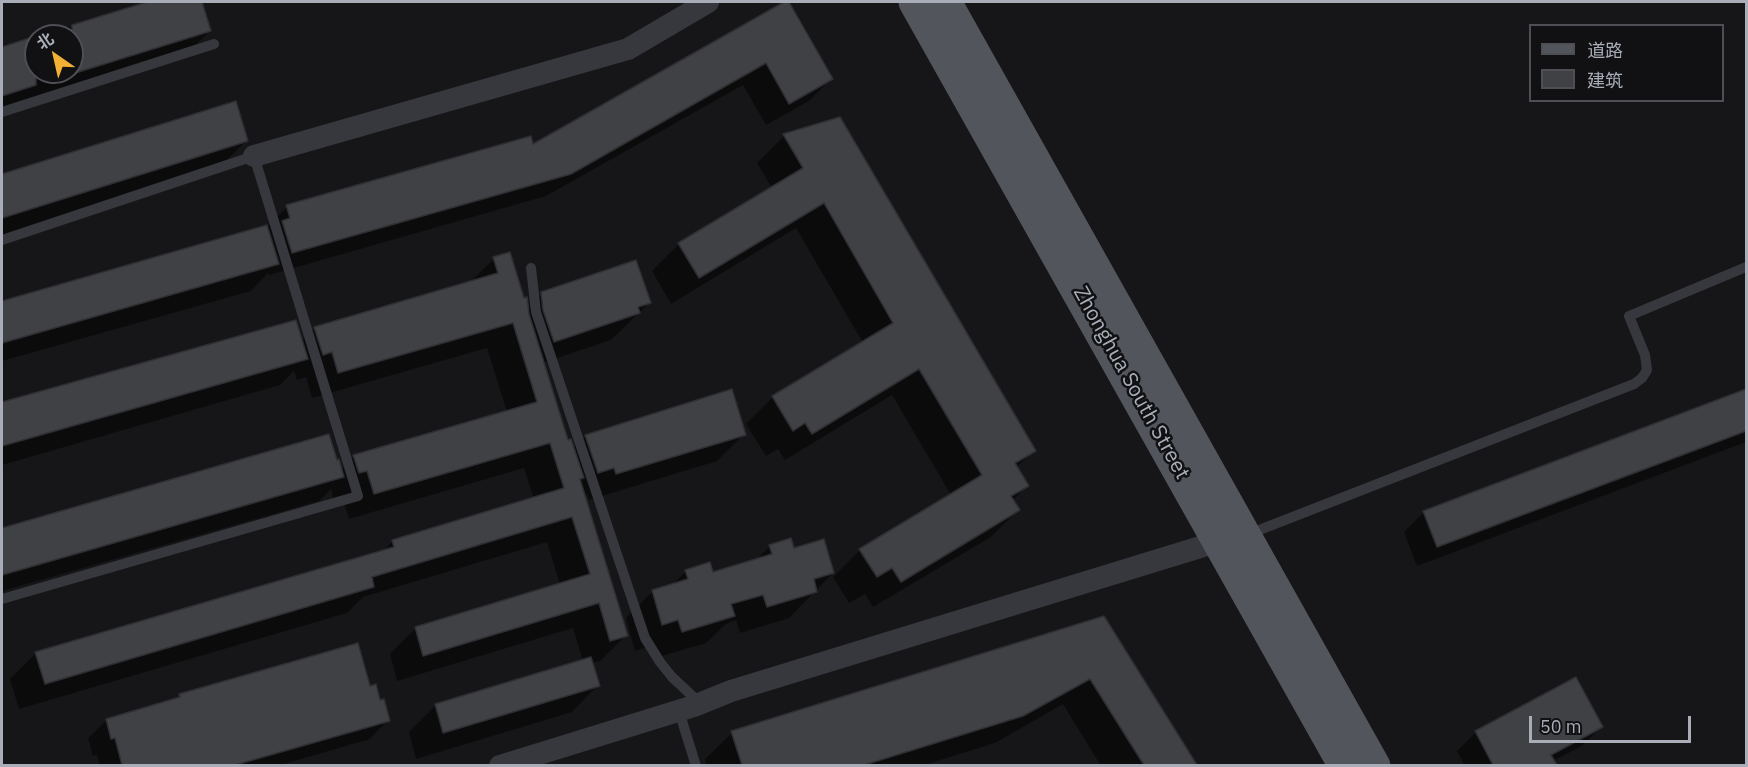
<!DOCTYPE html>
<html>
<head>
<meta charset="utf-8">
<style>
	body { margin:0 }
	#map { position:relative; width:1748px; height:767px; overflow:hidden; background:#161618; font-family:"IBM Plex Sans","Noto Sans SC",sans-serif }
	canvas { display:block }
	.frame { position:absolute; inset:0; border:3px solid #a8adb8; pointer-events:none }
	.legend { position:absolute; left:1529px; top:24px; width:195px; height:78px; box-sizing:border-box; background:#111113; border:2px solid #4d4f55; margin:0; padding:8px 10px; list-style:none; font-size:18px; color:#a8adb8 }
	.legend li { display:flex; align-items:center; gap:12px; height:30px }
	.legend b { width:30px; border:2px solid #4d4f55 }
	.north { position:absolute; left:24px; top:24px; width:60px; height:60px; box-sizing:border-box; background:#111113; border:2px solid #4d4f55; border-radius:50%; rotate:326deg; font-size:16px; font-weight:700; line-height:24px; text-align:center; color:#a8adb8 }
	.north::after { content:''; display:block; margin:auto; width:21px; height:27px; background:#f2b134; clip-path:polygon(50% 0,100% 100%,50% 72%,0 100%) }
	.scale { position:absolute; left:1529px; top:716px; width:162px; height:27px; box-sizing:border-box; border:3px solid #a8adb8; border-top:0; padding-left:8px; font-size:18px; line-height:21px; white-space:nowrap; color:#a8adb8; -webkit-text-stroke:4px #111113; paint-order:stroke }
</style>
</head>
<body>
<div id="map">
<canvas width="1748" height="767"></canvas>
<div class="frame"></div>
<ul class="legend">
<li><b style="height:8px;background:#53555c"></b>道路</li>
<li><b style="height:16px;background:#404145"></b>建筑</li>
</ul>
<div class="north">北</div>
<div class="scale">50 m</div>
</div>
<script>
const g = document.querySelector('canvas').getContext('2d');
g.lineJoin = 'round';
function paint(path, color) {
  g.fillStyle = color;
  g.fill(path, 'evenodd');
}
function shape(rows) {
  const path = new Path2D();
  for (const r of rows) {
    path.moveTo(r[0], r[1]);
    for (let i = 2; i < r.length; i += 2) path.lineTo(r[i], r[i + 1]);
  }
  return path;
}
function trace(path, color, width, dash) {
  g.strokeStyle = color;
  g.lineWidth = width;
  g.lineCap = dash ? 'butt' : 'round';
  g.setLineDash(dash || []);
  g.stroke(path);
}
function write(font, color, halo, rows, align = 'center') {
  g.font = font + ' "IBM Plex Sans",sans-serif';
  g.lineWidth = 5;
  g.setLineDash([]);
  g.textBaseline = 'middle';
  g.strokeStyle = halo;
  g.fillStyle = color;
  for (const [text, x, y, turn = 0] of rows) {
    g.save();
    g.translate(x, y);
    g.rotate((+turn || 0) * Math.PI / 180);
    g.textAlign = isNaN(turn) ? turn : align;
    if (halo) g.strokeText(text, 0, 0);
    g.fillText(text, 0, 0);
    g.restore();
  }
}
const shadow = shape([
	[152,2,201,2,210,31,183,57,2,114,2,48,36,38,36,72,72,72,72,36,41,36],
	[787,2,831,79,809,101,766,125,743,85,546,196,269,275,268,273,251,291,2,361,2,302,267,227,287,207,532,146],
	[235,103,246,141,219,168,2,236,2,175],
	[840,119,1034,450,1016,468,1027,486,1012,501,1018,510,991,537,873,607,865,594,849,603,833,577,860,550,951,495,892,395,785,460,778,449,766,456,746,424,773,397,863,343,796,228,671,304,652,271,679,244,772,188,757,163,784,136],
	[494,259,527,309,542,294,649,303,611,340,542,363,567,442,572,449,586,436,744,434,717,461,589,500,587,494,583,495,626,635,600,661,592,663,598,685,572,712,416,759,409,732,436,705,583,661,573,628,397,681,390,654,415,629,560,585,547,542,363,597,347,613,19,709,10,679,36,653,382,552,393,541,534,499,524,468,349,519,342,496,333,498,331,489,319,501,2,591,2,529,328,436,336,462,341,470,354,456,507,412,487,348,312,398,306,377,297,380,294,371,280,385,2,465,2,404,96,377,301,341,315,328,469,283],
	[1746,391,1746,442,1417,566,1404,532,1424,512],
	[770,546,793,549,833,573,789,618,740,633,736,620,726,624,706,643,655,658,651,646,635,651,626,618,652,592,671,586,686,571,712,574,756,560],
	[1103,618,1195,766,1101,766,1063,704,995,743,921,766,707,766,705,759,732,733],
	[369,688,379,702,388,720,370,739,277,766,100,766,97,755,93,756,88,738,107,720,175,701,180,695],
	[1601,727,1582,746,1553,761,1556,766,1465,766,1457,751,1476,732]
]);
const building = shape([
	[147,2,202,2,211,31,72,74,72,25,147,2],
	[784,2,789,2,833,79,789,104,766,63,571,174,292,253,282,221,290,218,286,205,531,136,533,144,784,2],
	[36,36,36,85,2,96,2,47,36,36],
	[236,101,248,141,2,218,2,174,236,101],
	[840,117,1036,451,1015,463,1029,486,1011,496,1020,510,901,582,892,568,877,577,859,549,982,475,919,369,812,434,805,423,793,431,772,396,893,323,824,203,699,278,678,243,803,168,783,134,840,117],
	[267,225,279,264,2,343,2,301,267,225],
	[510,252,524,298,527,297,529,314,568,440,571,439,584,478,580,479,628,636,610,641,599,603,423,656,415,627,590,574,572,517,372,577,374,587,45,684,35,652,394,547,392,540,564,488,550,443,374,494,367,471,359,473,353,455,537,402,513,323,338,373,332,352,323,355,314,327,498,273,493,257,510,252],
	[636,260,651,303,638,307,640,313,554,342,543,310,541,292,636,260],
	[296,320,308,359,2,446,2,402,296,320],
	[732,389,746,435,616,474,614,468,598,473,585,435,732,389],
	[1746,389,1746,431,1437,547,1423,511,1746,389],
	[329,434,337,460,339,459,344,477,2,575,2,528,329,434],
	[791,538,794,548,824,539,834,573,814,579,817,592,767,607,763,595,731,604,735,616,682,632,678,620,662,625,652,590,688,579,685,570,710,562,713,572,772,554,769,545,791,538],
	[1104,616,1197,765,1144,765,1090,679,1023,716,864,765,742,765,731,731,1104,616],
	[358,643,370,686,376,684,380,700,384,699,390,721,235,765,122,765,115,738,111,739,106,719,180,697,179,694,358,643],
	[591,657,600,686,443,733,435,704,591,657],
	[1576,677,1603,727,1551,755,1557,765,1493,765,1475,731,1576,677]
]);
const lane = shape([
	[2,112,214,44],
	[2,240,254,156,358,496,2,599],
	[531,268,536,312,645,638,660,662,672,677,701,704],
	[1249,534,1634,384,1642,378,1647,370,1645,355,1629,316,1746,267],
	[679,711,696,766]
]);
const street = shape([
	[254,156,628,49,708,2],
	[500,766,694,706,731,691,1220,541]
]);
const primary = shape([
	[915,2,1345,766],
	[945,2,1374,766]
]);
const streetNames = [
	["Zhonghua South Street",1131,383,61]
];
paint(shadow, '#0007');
paint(building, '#404145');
trace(building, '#303034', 1.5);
trace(lane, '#37383d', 10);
trace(street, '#37383d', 22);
trace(primary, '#53555c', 33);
write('21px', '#a8adb8', '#111113', streetNames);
</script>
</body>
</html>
